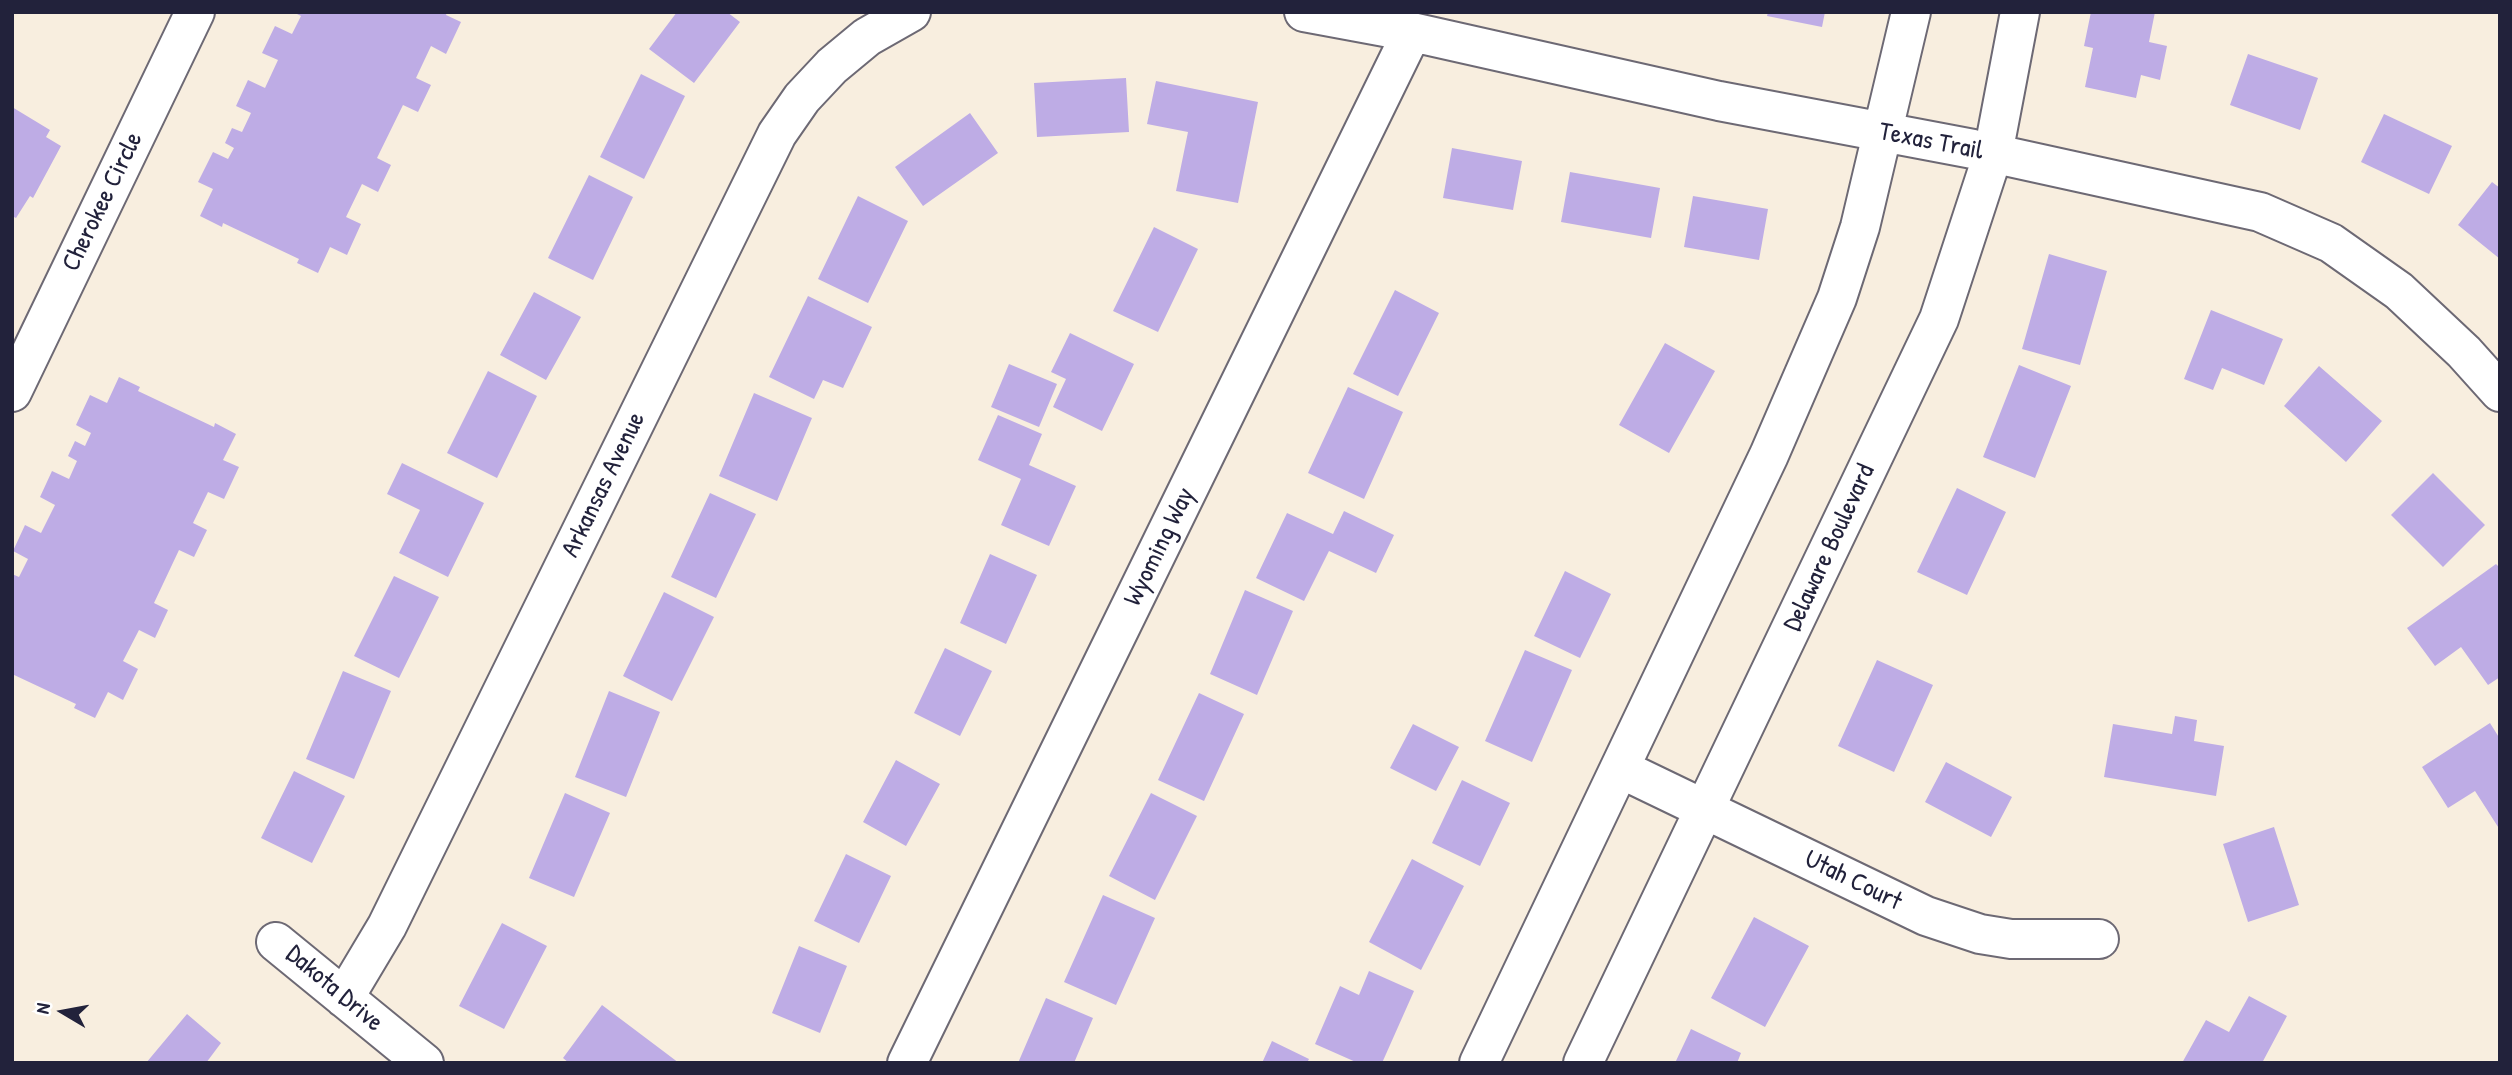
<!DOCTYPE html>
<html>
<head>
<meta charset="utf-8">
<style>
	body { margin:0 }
	#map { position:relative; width:2512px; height:1075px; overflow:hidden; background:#f8eedf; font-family:"Patrick Hand",sans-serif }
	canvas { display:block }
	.frame { position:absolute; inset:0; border:14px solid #22223b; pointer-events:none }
	.north { position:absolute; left:28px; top:977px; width:70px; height:70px; -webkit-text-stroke:5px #fff; paint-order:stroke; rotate:280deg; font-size:19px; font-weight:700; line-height:28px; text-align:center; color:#22223b }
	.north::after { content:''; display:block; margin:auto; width:24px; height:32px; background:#22223b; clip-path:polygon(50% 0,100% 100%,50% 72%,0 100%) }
</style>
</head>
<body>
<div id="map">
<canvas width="2512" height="1075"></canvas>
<div class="frame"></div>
<div class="north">N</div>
</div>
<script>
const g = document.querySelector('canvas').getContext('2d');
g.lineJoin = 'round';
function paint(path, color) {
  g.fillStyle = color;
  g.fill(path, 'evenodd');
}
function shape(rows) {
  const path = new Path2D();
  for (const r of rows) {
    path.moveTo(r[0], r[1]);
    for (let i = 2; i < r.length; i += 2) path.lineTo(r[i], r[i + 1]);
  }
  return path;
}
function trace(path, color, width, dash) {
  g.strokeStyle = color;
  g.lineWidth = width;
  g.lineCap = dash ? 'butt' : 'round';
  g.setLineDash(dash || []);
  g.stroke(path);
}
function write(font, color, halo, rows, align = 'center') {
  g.font = font + ' "Patrick Hand",sans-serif';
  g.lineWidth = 6;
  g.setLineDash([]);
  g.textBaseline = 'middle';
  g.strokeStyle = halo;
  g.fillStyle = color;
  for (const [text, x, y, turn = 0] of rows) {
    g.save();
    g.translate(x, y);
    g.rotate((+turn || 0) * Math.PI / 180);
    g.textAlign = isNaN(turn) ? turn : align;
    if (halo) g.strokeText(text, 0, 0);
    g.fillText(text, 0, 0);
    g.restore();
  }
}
const building = shape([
	[293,12,447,12,446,15,461,22,446,54,431,46,416,78,431,85,418,112,403,105,377,158,391,165,378,192,362,184,346,217,361,224,347,255,330,247,318,273,297,263,299,259,223,223,222,227,200,216,213,189,198,182,213,152,228,159,234,148,225,143,232,128,242,132,251,113,236,106,248,80,265,88,278,60,262,53,275,26,292,34,301,16],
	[677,12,727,12,740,22,694,83,649,49],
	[1768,12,1825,12,1822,27,1767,16],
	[2091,12,2155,12,2149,42,2167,46,2160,80,2141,75,2136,98,2085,87,2093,48,2084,46],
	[2248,54,2318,78,2300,130,2230,105],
	[641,74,685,96,644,179,600,157],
	[1126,78,1129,132,1037,137,1034,83],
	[1156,81,1258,102,1238,203,1176,191,1188,132,1147,124],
	[12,107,50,130,46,137,61,146,33,198,30,196,16,218,12,216],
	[970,113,998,153,923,206,895,167],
	[2384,114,2452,146,2429,194,2361,162],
	[1452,148,1522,161,1513,210,1443,198],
	[1570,172,1660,188,1651,238,1561,222],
	[589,175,633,197,593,280,548,258],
	[2492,182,2500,188,2500,259,2458,225],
	[858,196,908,221,868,303,818,279],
	[1693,196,1768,209,1759,260,1684,247],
	[1154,227,1198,249,1158,332,1113,311],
	[2049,254,2107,271,2080,365,2022,349],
	[1395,290,1439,313,1398,396,1353,374],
	[534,292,581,317,546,380,500,355],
	[808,296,872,327,843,388,823,380,814,399,769,377],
	[2211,310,2283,339,2264,385,2222,368,2213,390,2184,379],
	[1070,333,1134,364,1102,431,1053,407,1066,379,1051,372],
	[1665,343,1715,371,1669,453,1619,425],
	[1009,364,1057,384,1039,427,991,407],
	[2019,365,2071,386,2035,478,1983,457],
	[2319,366,2382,421,2346,462,2284,406],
	[488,371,537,396,497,478,447,453],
	[119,377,140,387,138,391,214,427,215,423,236,434,223,460,239,467,224,499,208,492,193,523,207,530,194,557,179,550,154,603,168,610,155,638,139,630,123,661,138,669,123,700,108,692,95,718,74,708,76,704,12,674,12,574,19,577,28,559,13,551,25,525,41,533,55,505,40,497,52,471,69,479,77,461,68,456,75,441,85,446,91,433,76,425,90,395,107,403],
	[1348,387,1403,412,1364,499,1308,473],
	[754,393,812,418,777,501,719,476],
	[998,415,1042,434,1029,465,1076,486,1049,546,1001,525,1021,479,978,460],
	[402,463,484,503,448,577,399,553,420,510,387,494],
	[2433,473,2485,525,2443,567,2391,515],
	[1957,488,2006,512,1967,595,1917,572],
	[710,493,756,514,716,598,671,577],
	[1344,511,1394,535,1376,573,1329,551,1304,601,1256,578,1287,513,1333,534],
	[990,554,1037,575,1006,644,960,623],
	[2496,564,2500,568,2500,677,2488,685,2461,647,2435,666,2407,628],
	[1565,571,1611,594,1580,658,1534,636],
	[394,576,439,597,399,678,354,656],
	[1245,590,1293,611,1257,695,1210,674],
	[664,592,714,617,672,701,623,676],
	[945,648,992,671,960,736,914,713],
	[1525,650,1572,670,1532,762,1485,741],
	[1877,660,1933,685,1894,772,1838,746],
	[343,671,391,691,354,779,306,759],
	[609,691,660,712,626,797,575,777],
	[1199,693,1244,714,1204,801,1158,780],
	[2175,716,2197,720,2194,741,2224,746,2216,796,2104,777,2113,724,2172,734],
	[2490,723,2500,739,2500,830,2475,791,2448,808,2422,767],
	[1413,724,1459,747,1436,791,1390,768],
	[896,760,940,784,906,846,863,822],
	[1946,762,2012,797,1991,837,1925,802],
	[294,771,345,796,312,863,261,838],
	[1462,780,1510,803,1480,866,1432,843],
	[565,793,610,813,574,897,529,878],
	[1151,793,1197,816,1155,900,1109,876],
	[2274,827,2299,905,2248,922,2223,844],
	[846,854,891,876,859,943,814,921],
	[1412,859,1464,886,1421,970,1369,942],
	[1103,895,1155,918,1116,1005,1064,982],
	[1754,917,1809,946,1765,1027,1711,998],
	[502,923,547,946,504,1029,459,1006],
	[799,946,847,966,820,1033,772,1013],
	[1369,971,1414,991,1382,1063,1358,1063,1315,1044,1340,986,1359,995],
	[2249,996,2287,1016,2262,1063,2182,1063,2206,1020,2229,1032],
	[1046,998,1093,1018,1074,1063,1018,1063],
	[602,1005,679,1063,569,1063,563,1058],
	[187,1014,221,1043,206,1063,146,1063],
	[1691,1029,1741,1053,1737,1063,1675,1063],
	[1272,1041,1309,1059,1307,1063,1262,1063]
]);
const minor = shape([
	[1304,12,1412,32,1719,101,1973,149,2260,212,2331,243,2399,291,2464,352,2500,392],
	[12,392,195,12],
	[1621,769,1926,916,1980,934,2011,939,2099,939],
	[276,942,424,1063],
	[344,998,387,926,777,134,802,98,832,66,867,37,911,12],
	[907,1063,1412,32],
	[1479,1063,1769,455,1837,298,1860,227,1911,12],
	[1583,1063,1939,319,1993,154,2020,12]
]);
const streetNames = [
	["Texas Trail",1931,142,11],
	["Cherokee Circle",103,202,-64],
	["Arkansas Avenue",604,485,-64],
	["Wyoming Way",1160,547,-64],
	["Delaware Boulevard",1830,548,-65],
	["Utah Court",1853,881,26],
	["Dakota Drive",334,989,40]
];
paint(building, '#beace5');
trace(minor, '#6d6974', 42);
trace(minor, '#fff', 38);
write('26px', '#22223b', '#fff', streetNames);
</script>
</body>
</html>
